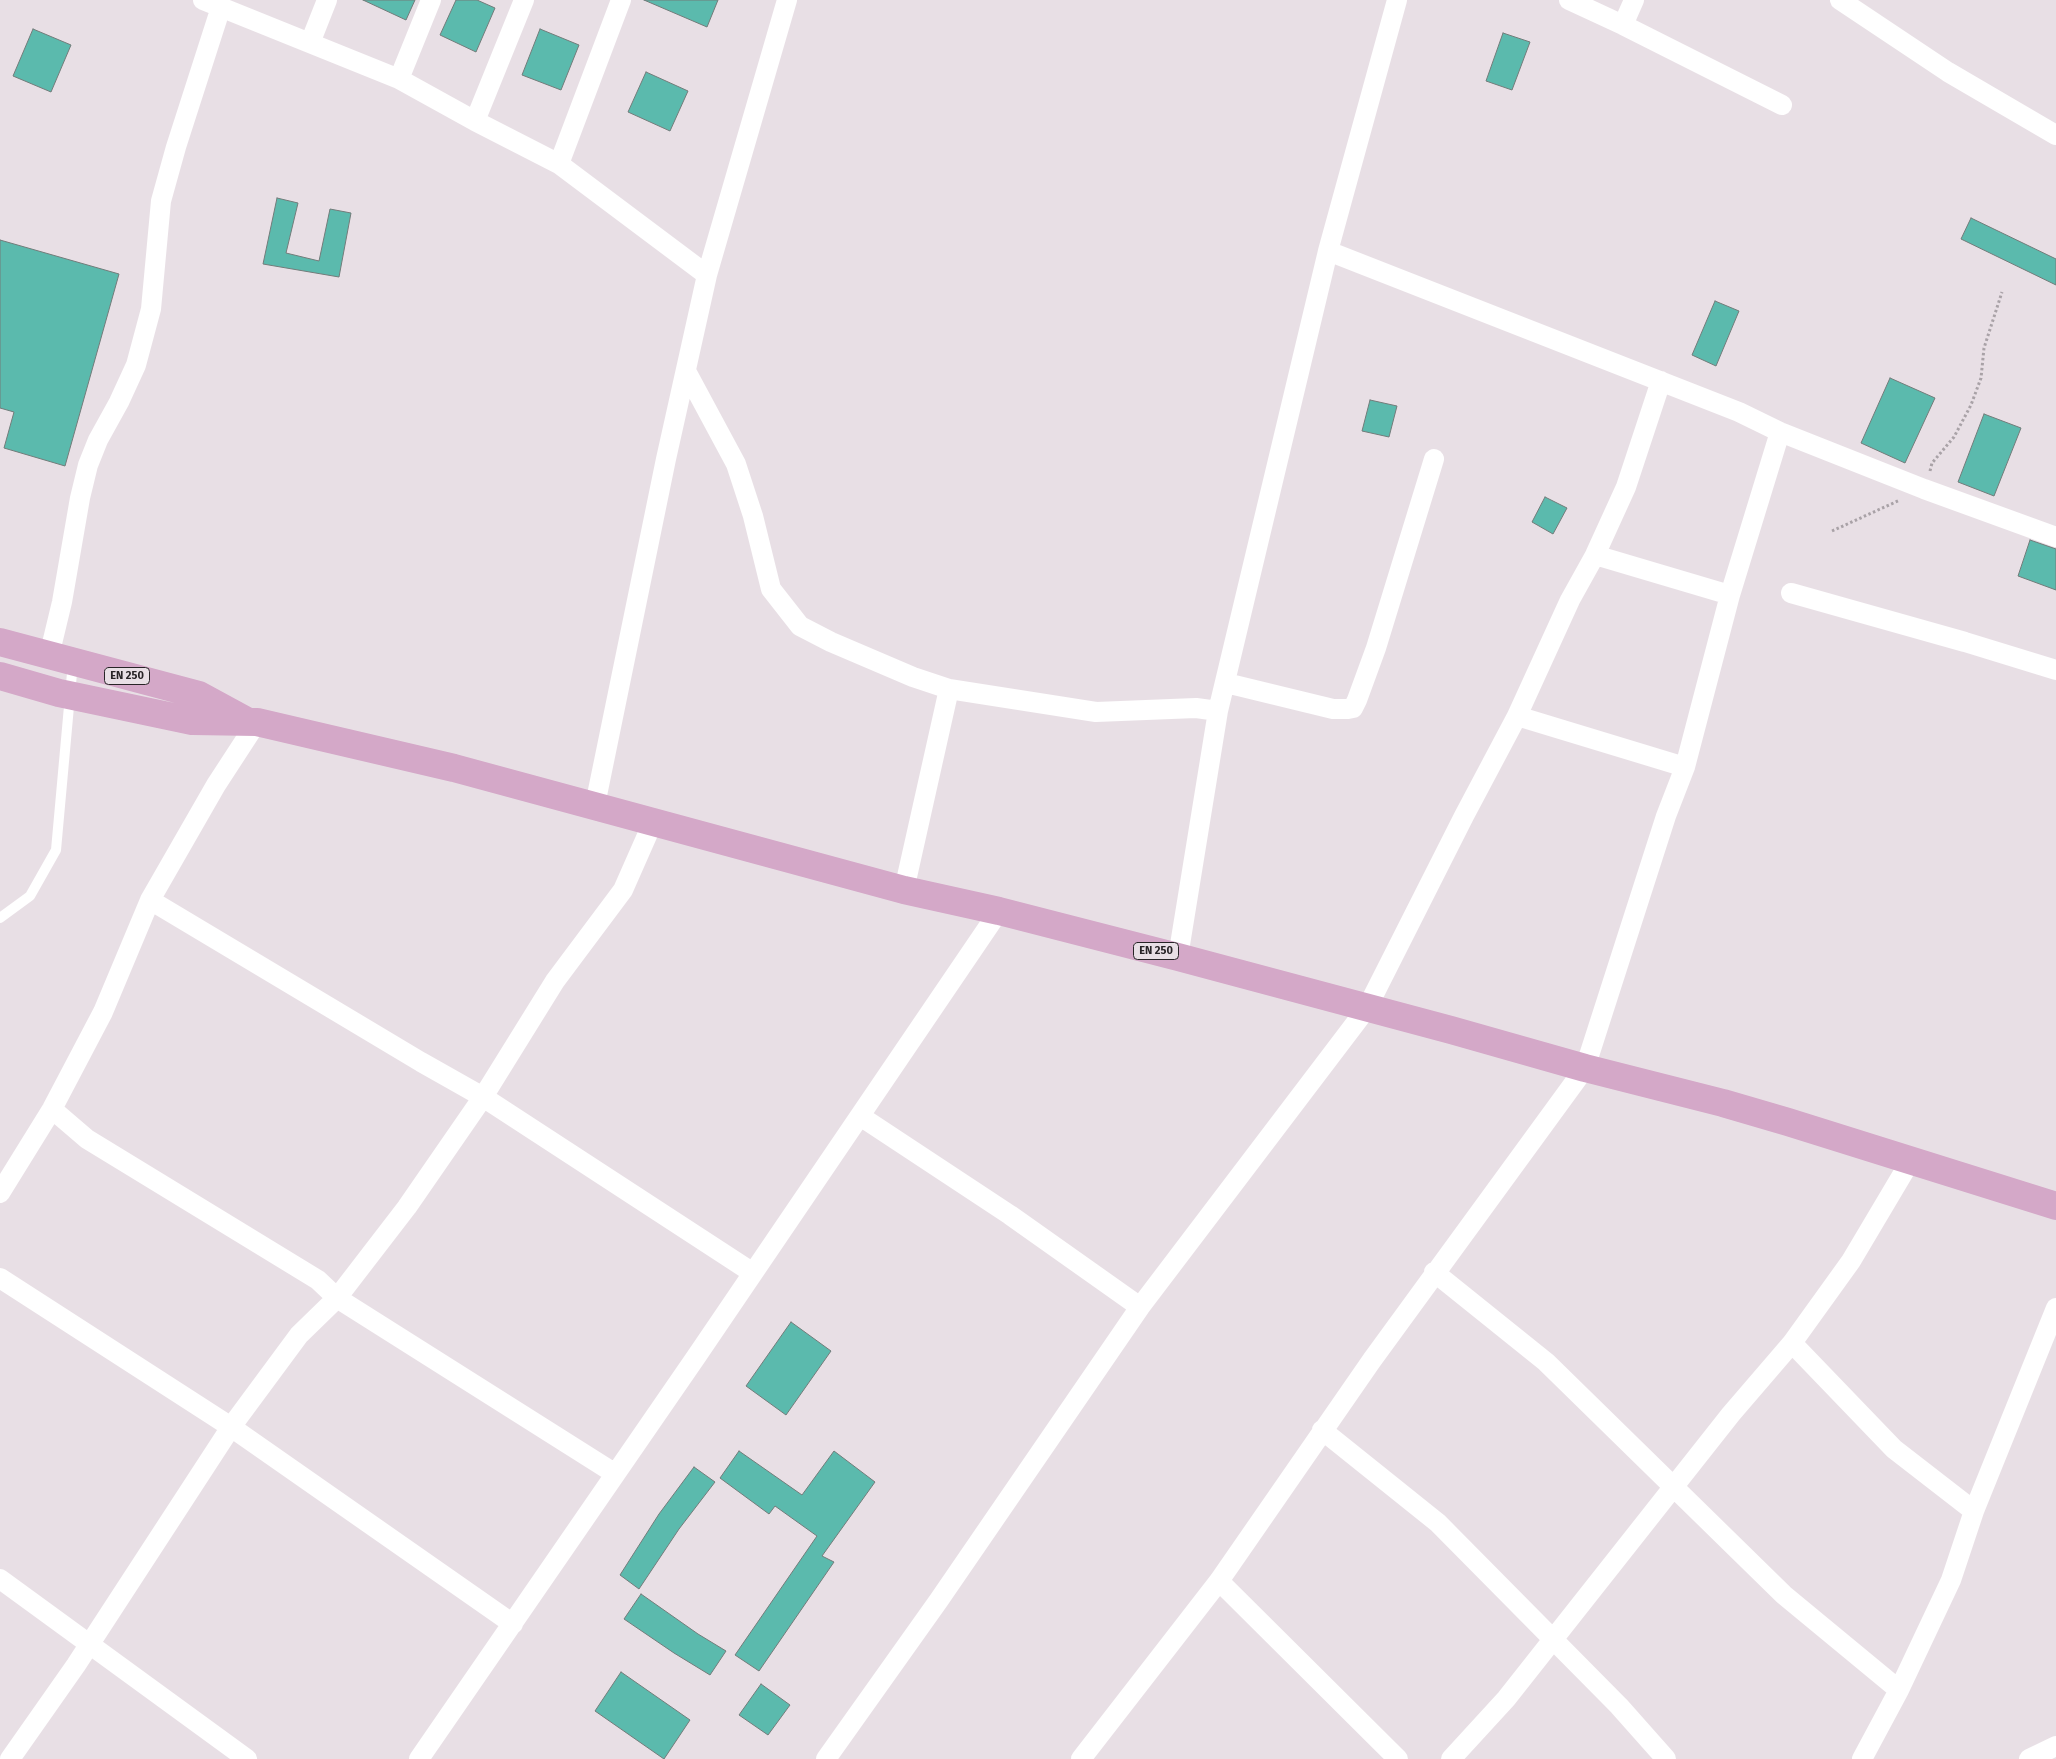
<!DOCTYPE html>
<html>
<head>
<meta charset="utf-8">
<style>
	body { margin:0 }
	canvas { display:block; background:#e8dfe5 }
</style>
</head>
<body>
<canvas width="2056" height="1759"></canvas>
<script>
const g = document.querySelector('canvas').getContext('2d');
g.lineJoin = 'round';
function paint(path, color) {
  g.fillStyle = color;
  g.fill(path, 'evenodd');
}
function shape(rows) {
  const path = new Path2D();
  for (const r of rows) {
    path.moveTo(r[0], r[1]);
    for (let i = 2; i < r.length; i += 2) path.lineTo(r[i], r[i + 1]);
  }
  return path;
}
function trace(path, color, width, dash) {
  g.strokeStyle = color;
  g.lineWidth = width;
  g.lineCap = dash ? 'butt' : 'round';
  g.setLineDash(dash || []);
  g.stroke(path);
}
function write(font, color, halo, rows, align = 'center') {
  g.font = font + ' "Fira Sans",sans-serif';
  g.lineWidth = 5;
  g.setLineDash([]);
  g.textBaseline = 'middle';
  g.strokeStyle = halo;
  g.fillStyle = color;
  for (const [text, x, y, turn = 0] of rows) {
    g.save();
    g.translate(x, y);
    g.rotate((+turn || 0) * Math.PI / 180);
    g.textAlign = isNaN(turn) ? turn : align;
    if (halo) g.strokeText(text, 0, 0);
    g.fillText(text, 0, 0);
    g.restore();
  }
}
const building = shape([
	[363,0,415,0,406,20,363,0],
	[456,0,477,0,495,8,476,52,440,35,456,0],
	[644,0,718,0,707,27,644,0],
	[33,29,71,45,51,92,13,76,33,29],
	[540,29,579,45,561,90,522,75,540,29],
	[1503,33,1530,42,1512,90,1486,81,1503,33],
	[646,72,688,91,670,131,628,112,646,72],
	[277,198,298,203,286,253,319,261,330,209,351,213,339,277,263,264,277,198],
	[1971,218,2056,259,2056,285,1961,239,1971,218],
	[0,240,119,274,65,466,4,448,14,412,0,408,0,240],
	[1715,301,1739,311,1716,366,1692,355,1715,301],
	[1890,378,1935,398,1905,463,1861,443,1890,378],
	[1370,400,1397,406,1389,437,1362,431,1370,400],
	[1984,414,2021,428,1994,496,1958,482,1984,414],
	[1545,497,1567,508,1553,534,1532,522,1545,497],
	[2030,540,2056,549,2056,590,2018,576,2030,540],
	[791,1322,831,1351,786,1415,746,1386,791,1322],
	[739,1451,802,1495,834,1451,875,1482,822,1556,834,1562,759,1671,735,1655,817,1536,775,1506,769,1514,720,1478,739,1451],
	[694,1467,715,1482,679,1529,639,1589,620,1575,659,1514,694,1467],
	[641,1594,698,1634,726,1651,710,1675,674,1653,624,1619,641,1594],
	[621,1672,690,1720,664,1759,595,1711,621,1672],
	[761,1684,790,1705,768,1735,739,1715,761,1684]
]);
const path = shape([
	[1930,471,1932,463,1954,437,1971,405,1981,378,1984,348,2002,292],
	[1832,531,1900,500]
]);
const service = shape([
	[0,918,30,896,56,850,73,662]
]);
const minor = shape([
	[203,0,399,79,475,121,559,164,707,275],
	[1569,0,1623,25,1782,105],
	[1840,0,1948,72,2056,135],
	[1623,25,1634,0],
	[310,43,327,0],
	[399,79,431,0],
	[475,121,524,0],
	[559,164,621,0],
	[1328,251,1739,412,1780,432,1924,489,2056,537],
	[686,371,736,464,753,516,771,589,800,626,831,642,913,677,949,689,904,890],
	[1595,555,1730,595],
	[1791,593,1965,642,2056,670],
	[49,656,62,602,80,498,88,465,98,440,119,402,136,365,151,309,161,201,176,147,221,7],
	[1226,683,1333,709,1348,709,1353,708,1357,700,1376,648,1434,459],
	[949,689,1096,712,1196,708,1218,711],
	[1517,716,1685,767],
	[595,805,666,459,707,275,787,0],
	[150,900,421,1062,483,1097,753,1273],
	[1178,957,1218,711,1328,251,1397,0],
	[52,1109,87,1139,318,1280,337,1298,614,1473],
	[860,1116,1010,1215,1140,1307],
	[0,1193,52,1109,103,1012,150,900,216,785,257,722],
	[1434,1272,1546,1362,1784,1595,1899,1690],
	[0,1278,231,1427,513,1624],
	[1792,1343,1894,1449,1974,1511],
	[1322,1430,1438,1523,1619,1706,1666,1759],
	[0,1579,247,1759],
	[1219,1581,1398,1759],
	[10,1759,76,1665,231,1427,299,1335,337,1298,407,1207,483,1097,555,981,623,890,653,822],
	[419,1759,696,1357,999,911],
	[826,1759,939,1600,1140,1307,1367,1008,1464,816,1517,716,1570,600,1595,555,1626,487,1661,381],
	[1081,1759,1219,1581,1372,1360,1585,1068,1666,816,1685,767,1730,595,1780,432],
	[1451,1759,1506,1699,1731,1414,1792,1343,1851,1261,1911,1160],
	[1862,1759,1899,1690,1951,1580,1974,1511,2056,1308],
	[2029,1759,2056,1746]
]);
const primary = shape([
	[0,642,199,695,245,720],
	[0,676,59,693,192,721,257,722,454,768,904,890,999,911,1178,957,1451,1030,1585,1068,1723,1103,1788,1122,2056,1206]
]);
const shields = [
	[127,676,45],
	[1156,951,45]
];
const shieldNames = [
	["EN 250",127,676],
	["EN 250",1156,951]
];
paint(building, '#5bbaad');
trace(building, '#727c7a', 1);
trace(path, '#a9a2a7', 3, [2.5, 2.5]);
trace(service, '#fff', 10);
trace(minor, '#fff', 20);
trace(primary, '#d4a8c8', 28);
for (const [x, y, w] of shields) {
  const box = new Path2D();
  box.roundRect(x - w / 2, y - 8.5, w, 17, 4);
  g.fillStyle = '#e8dfe5';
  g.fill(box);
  trace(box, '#282427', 1);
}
write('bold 11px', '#282427', null, shieldNames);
</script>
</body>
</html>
